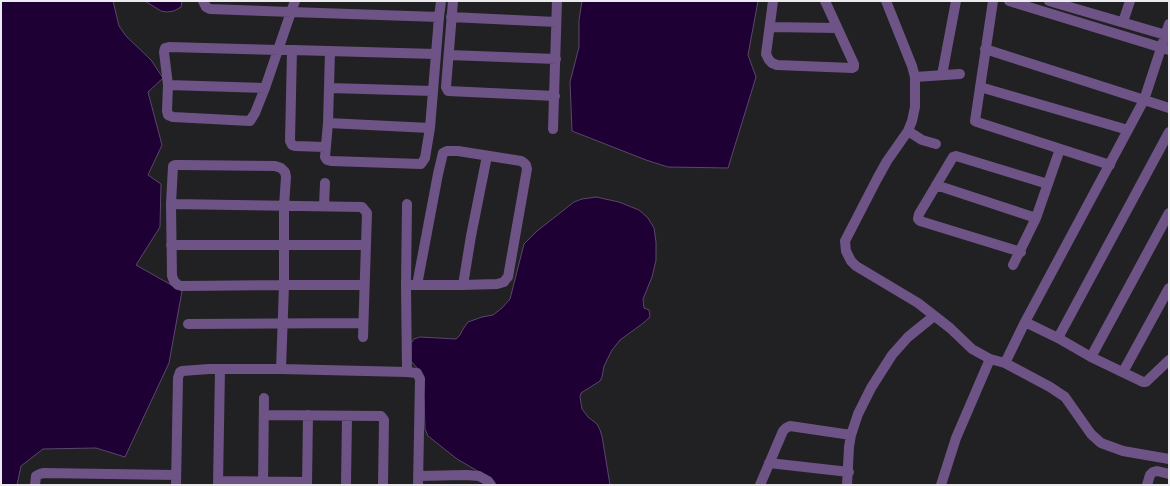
<!DOCTYPE html>
<html>
<head>
<meta charset="utf-8">
<style>
	body { margin:0 }
	#map { position:relative; width:1170px; height:486px; overflow:hidden; background:#212023; font-family:"Nunito Sans",sans-serif }
	canvas { display:block }
	.frame { position:absolute; inset:0; border:2px solid #ebeaec; pointer-events:none }
</style>
</head>
<body>
<div id="map">
<canvas width="1170" height="486"></canvas>
<div class="frame"></div>
</div>
<script>
const g = document.querySelector('canvas').getContext('2d');
g.lineJoin = 'round';
function paint(path, color) {
  g.fillStyle = color;
  g.fill(path, 'evenodd');
}
function shape(rows) {
  const path = new Path2D();
  for (const r of rows) {
    path.moveTo(r[0], r[1]);
    for (let i = 2; i < r.length; i += 2) path.lineTo(r[i], r[i + 1]);
  }
  return path;
}
function trace(path, color, width, dash) {
  g.strokeStyle = color;
  g.lineWidth = width;
  g.lineCap = dash ? 'butt' : 'round';
  g.setLineDash(dash || []);
  g.stroke(path);
}
const water = shape([
	[1,1,113,1,119,26,126,36,151,60,163,78,148,92,162,145,148,175,161,184,160,227,136,265,182,291,169,363,125,457,96,448,43,449,21,466,17,485,1,485,1,1],
	[145,1,182,1,181,7,174,11,167,12,161,11,145,1],
	[582,1,758,1,748,55,756,77,728,168,668,167,646,160,572,131,570,82,579,47,579,20,582,1],
	[596,197,619,202,639,210,648,218,654,228,656,242,656,260,652,277,643,299,644,308,649,310,650,316,649,318,642,324,620,340,612,350,604,366,602,377,600,381,581,393,580,397,582,409,588,417,597,424,600,430,602,436,610,485,495,485,481,473,457,459,428,436,425,429,424,399,418,369,411,361,411,343,414,339,420,337,456,339,460,335,463,329,468,322,482,317,493,315,502,308,510,299,524,244,537,231,574,202,582,199,596,197]
]);
const minor = shape([
	[203,1,206,7,210,9,291,12,439,17],
	[295,1,291,12,265,88,255,113,250,121,173,117,168,115,167,111,168,85,164,52,165,48,169,47,278,50,292,50,436,54],
	[453,1,446,87,448,91,555,96],
	[773,1,766,54,769,60,772,63,777,65,852,68,854,67,854,64,825,1],
	[886,1,912,66,915,77,915,107,912,121,908,131,887,161,877,179,845,241,846,251,851,261,856,266,918,303,950,328,972,349,990,359,1005,363,1050,387,1065,397,1091,434,1101,443,1123,451,1169,459],
	[993,1,975,121,977,122,1110,165],
	[1009,1,1169,50],
	[1049,1,1169,36],
	[451,17,556,22],
	[1123,22,1130,1],
	[770,27,837,28],
	[985,49,1169,108],
	[292,50,290,141,292,145,295,146,325,147],
	[330,51,328,123,325,157,327,160,331,161,421,164,425,158,430,128,439,17,441,1],
	[449,55,556,59],
	[942,75,956,1],
	[915,77,960,74],
	[168,85,265,88],
	[980,87,1128,130],
	[329,88,433,91],
	[328,123,430,128],
	[553,129,557,1],
	[908,131,922,140,936,144],
	[936,185,1036,218],
	[171,204,362,207,367,213,363,337],
	[324,206,325,183],
	[171,245,365,245],
	[1021,252,920,221,918,219,919,214,953,157,956,156,1048,184],
	[1013,265,1036,218,1060,149],
	[406,285,463,285,497,284,504,282,506,279,508,277,527,169,526,165,524,163,521,161,458,151,447,151,443,153,438,174,417,285],
	[463,285,471,236,487,156],
	[1025,322,1058,338,1091,357,1143,382,1146,382,1169,360],
	[188,324,363,323],
	[1058,338,1169,132],
	[1091,357,1169,213],
	[1005,363,1025,322,1144,100,1169,24],
	[281,369,284,285,284,206,286,177,285,172,281,168,275,166,181,165,175,165,173,166,171,204,172,276,174,281,178,285,182,286,284,285,364,285],
	[407,372,417,373,420,379,418,485],
	[1123,372,1169,288],
	[264,415,381,416,384,420,383,485],
	[851,435,858,414,871,388,892,355,908,337,934,316],
	[769,463,849,472],
	[418,476,466,475,479,476,488,481,491,485],
	[219,481,307,482],
	[35,485,36,476,40,474,43,473,176,475],
	[176,485,178,378,180,372,182,371,209,369,281,369,407,372,406,285,407,204],
	[218,485,220,369],
	[263,485,264,398],
	[307,485,308,415],
	[346,485,347,416],
	[760,485,783,431,786,428,790,426,851,435,849,447,847,485],
	[941,485,956,438,990,359],
	[1147,485,1150,475,1153,472,1157,471,1169,474]
]);
paint(water, '#1f0035');
trace(water, '#5c466c', 1);
trace(minor, '#6e5386', 10);
</script>
</body>
</html>
